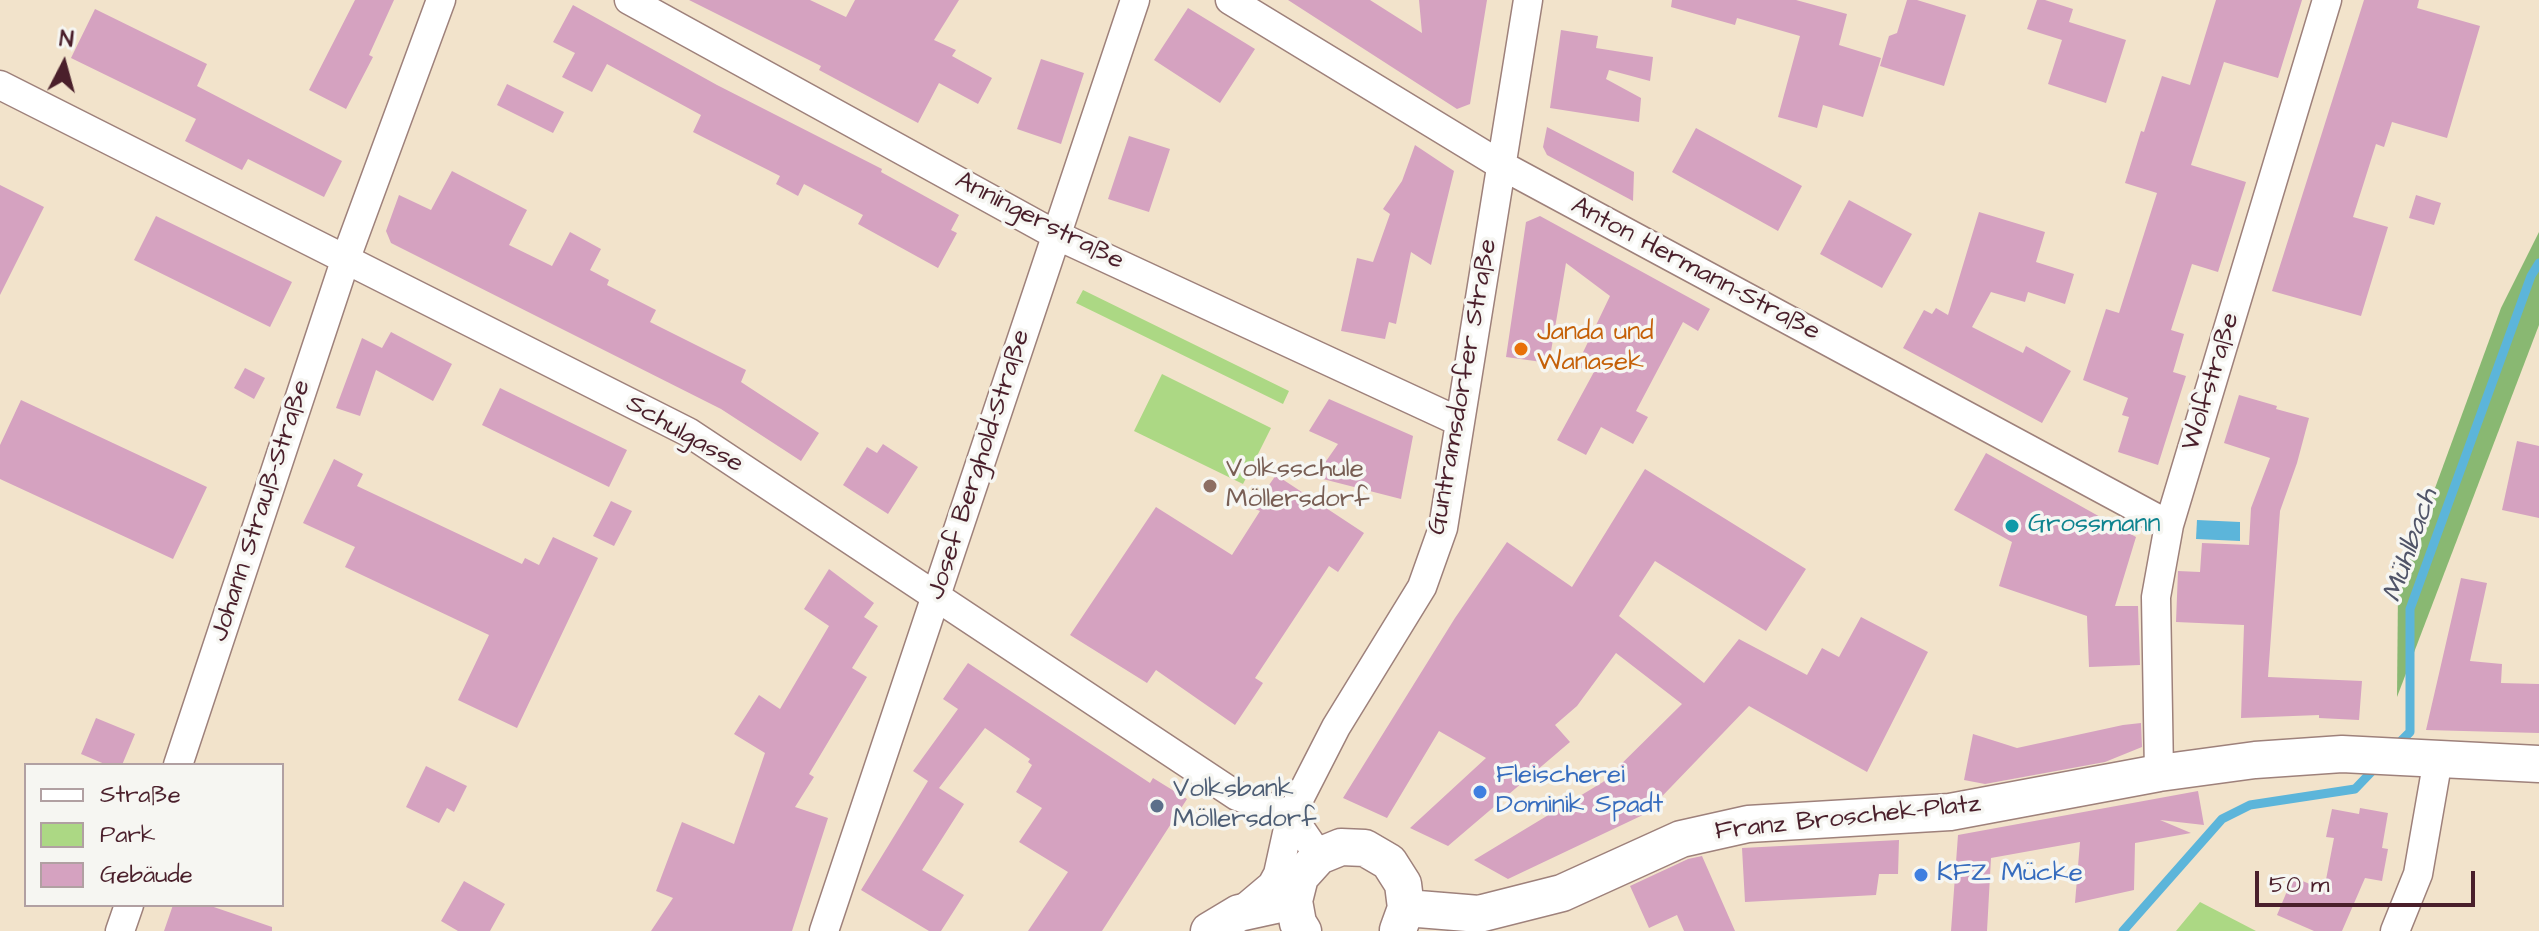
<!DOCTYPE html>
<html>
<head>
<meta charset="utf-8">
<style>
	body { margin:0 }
	#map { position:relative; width:2539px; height:931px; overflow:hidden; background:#f2e3cb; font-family:"Architects Daughter",sans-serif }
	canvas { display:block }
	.legend { position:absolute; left:24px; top:763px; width:260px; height:144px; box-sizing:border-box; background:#f6f6f2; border:2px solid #b1a0a2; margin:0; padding:10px 14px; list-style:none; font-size:24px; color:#4a1f2b }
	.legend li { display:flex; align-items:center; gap:16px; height:40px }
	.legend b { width:40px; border:2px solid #b1a0a2 }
	.north { position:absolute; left:24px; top:24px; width:80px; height:80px; -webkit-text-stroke:6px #f6f6f2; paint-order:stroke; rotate:6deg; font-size:22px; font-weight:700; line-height:32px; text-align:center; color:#4a1f2b }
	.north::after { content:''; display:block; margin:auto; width:28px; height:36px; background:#4a1f2b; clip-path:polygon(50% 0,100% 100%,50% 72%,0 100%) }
	.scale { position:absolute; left:2255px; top:871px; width:220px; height:36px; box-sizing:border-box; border:4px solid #4a1f2b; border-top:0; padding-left:10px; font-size:24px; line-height:28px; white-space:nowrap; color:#4a1f2b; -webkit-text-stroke:6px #f6f6f2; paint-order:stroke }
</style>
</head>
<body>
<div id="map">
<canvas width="2539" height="931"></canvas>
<ul class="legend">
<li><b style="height:10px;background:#fff"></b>Straße</li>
<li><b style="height:22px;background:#acd884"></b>Park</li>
<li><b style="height:22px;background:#d5a2c0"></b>Gebäude</li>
</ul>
<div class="north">N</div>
<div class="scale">50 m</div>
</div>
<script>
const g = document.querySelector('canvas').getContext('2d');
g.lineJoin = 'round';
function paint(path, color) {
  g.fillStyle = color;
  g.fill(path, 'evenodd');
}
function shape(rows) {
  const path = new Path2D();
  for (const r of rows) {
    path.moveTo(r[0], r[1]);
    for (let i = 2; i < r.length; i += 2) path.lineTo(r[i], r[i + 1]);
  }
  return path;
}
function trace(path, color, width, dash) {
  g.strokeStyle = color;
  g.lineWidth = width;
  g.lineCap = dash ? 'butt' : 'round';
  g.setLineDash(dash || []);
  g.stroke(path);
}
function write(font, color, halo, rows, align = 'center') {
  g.font = font + ' "Architects Daughter",sans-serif';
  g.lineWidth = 7;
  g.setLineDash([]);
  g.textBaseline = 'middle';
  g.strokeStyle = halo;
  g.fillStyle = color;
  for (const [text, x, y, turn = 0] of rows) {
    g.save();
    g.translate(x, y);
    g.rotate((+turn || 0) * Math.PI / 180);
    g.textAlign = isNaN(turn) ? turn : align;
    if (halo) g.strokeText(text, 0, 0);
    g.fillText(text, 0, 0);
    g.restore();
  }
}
const green = shape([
	[1083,290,1289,391,1283,404,1076,303],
	[1162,374,1271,428,1243,484,1134,431],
	[2200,902,2256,931,2176,931]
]);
const forest = shape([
	[2539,232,2539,325,2397,697,2398,589,2501,308]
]);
const water = shape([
	[2197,520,2240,522,2240,541,2196,539]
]);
const stream = shape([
	[2397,745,2410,732,2410,609,2531,276,2539,263],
	[2123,931,2222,819,2250,805,2355,789,2378,765]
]);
const building = shape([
	[355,0,394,0,369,55,373,57,346,109,309,90],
	[689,0,810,0,846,17,855,0,959,0,934,40,956,50,952,56,992,78,978,104,939,83,918,123,819,70,821,66],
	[1288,0,1370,0,1422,33,1419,0,1487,0,1470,104,1457,109],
	[1672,0,1796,0,1847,14,1839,45,1881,58,1863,117,1823,105,1817,128,1778,117,1800,36,1737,18,1735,25,1671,7],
	[1907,0,1917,0,1966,15,1944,86,1880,66,1889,36,1897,33],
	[2037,0,2045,0,2073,9,2069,22,2126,40,2106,103,2048,84,2062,40,2027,29],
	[2216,0,2302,0,2278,78,2224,62,2191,165,2246,182,2218,272,2192,264,2171,330,2184,334,2173,372,2186,376,2158,465,2118,452,2129,417,2122,415,2128,398,2083,380,2106,309,2119,313,2157,193,2125,183,2141,131,2144,132,2162,76,2190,85],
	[2364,0,2419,0,2417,8,2480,26,2447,138,2392,122,2384,147,2376,144,2353,217,2388,227,2361,316,2272,291],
	[573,5,717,85,882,169,881,172,959,215,951,230,957,233,938,268,858,224,863,215,804,184,798,196,776,184,780,176,693,132,701,115,607,64,592,92,562,77,575,53,553,42],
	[1188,8,1255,49,1220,103,1154,60],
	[95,9,207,64,197,86,342,161,324,197,248,159,242,170,185,141,196,119,71,58],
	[1561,30,1598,36,1596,48,1653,57,1650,81,1609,70,1606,79,1641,98,1639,122,1550,108],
	[1041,59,1084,73,1061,144,1017,129],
	[507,84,564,112,553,133,497,105],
	[1547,127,1634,172,1633,201,1547,155,1543,147],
	[1696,128,1802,186,1778,231,1672,172],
	[1129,136,1170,149,1149,212,1108,199],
	[1415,145,1454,171,1431,265,1411,252,1396,324,1389,322,1385,339,1341,331,1357,258,1373,262,1390,214,1383,209,1402,181],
	[452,171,527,210,509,245,552,266,570,232,601,249,590,270,609,280,607,285,656,310,650,322,746,370,741,382,819,433,801,461,721,409,391,243,386,231,399,195,431,210],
	[0,185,44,207,0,295],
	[2416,195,2441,203,2434,225,2409,218],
	[1849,200,1912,234,1882,288,1820,254],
	[1979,212,2045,232,2036,262,2074,274,2065,304,2028,292,2025,302,1991,292,1972,327,2023,353,2026,346,2071,371,2042,423,1903,348,1924,310,1932,314,1936,308,1948,315],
	[156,216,292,282,270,327,134,260],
	[1540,216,1710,309,1698,331,1683,322,1636,411,1648,417,1633,444,1601,427,1586,455,1557,440,1595,370,1576,367,1610,296,1566,263,1549,363,1506,357,1526,222],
	[391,332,452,364,433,401,376,370,360,416,336,408,362,338,382,348],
	[245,368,265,378,254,399,234,388],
	[500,388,627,450,609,487,482,425],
	[2239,395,2277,406,2276,409,2309,418,2297,463,2280,511,2268,677,2362,681,2359,720,2319,718,2319,715,2241,718,2244,625,2176,622,2178,571,2200,572,2202,543,2249,545,2251,508,2270,458,2224,443],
	[1329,399,1413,436,1401,499,1315,477,1338,444,1309,431],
	[21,400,207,487,173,559,0,479,0,445],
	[2517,441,2539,446,2539,518,2502,510],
	[883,444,918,467,888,514,843,485,867,447,877,453],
	[1986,453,2136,537,2115,606,2138,606,2140,665,2089,667,2087,616,1999,586,2012,542,1954,510],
	[334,459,363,474,357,486,522,564,525,558,539,565,553,537,598,558,517,728,458,700,489,635,345,567,355,547,303,523],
	[1645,469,1806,569,1766,631,1655,561,1619,616,1704,683,1739,639,1807,675,1822,648,1839,657,1861,617,1928,652,1867,772,1749,706,1645,814,1508,879,1474,860,1603,782,1682,704,1616,653,1577,706,1555,725,1570,742,1448,846,1410,828,1486,758,1439,731,1387,818,1343,798,1455,618,1507,542,1572,587],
	[1276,475,1364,533,1338,572,1329,566,1255,678,1263,683,1235,725,1156,670,1147,683,1070,635,1156,507,1232,555,1260,511,1253,508],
	[611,501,632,511,614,546,593,536],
	[829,569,874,603,864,617,878,626,852,668,867,677,809,774,814,777,795,807,828,818,792,931,651,931,673,898,656,891,682,822,734,844,765,753,734,734,759,695,780,709,829,626,804,609],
	[2461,578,2487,583,2470,661,2502,664,2501,683,2539,684,2539,733,2426,730],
	[968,663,1150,783,1153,778,1187,799,1102,931,1028,931,1068,872,1019,842,1042,808,1016,792,1032,765,1028,762,1030,759,985,728,939,788,964,804,922,870,964,895,941,931,929,931,861,890,928,781,913,771,958,709,943,699],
	[96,718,135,734,122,765,107,765,81,754],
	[2141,723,2142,747,2105,762,1985,784,1964,780,1973,734,2017,748,2123,725],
	[426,766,467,786,454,812,447,808,439,823,406,807],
	[2198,791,2204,825,2160,820,2191,833,2135,843,2134,890,2075,903,2080,842,1991,858,1987,931,1951,931,1958,835],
	[2360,808,2388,813,2382,848,2388,849,2382,881,2365,878,2342,931,2314,931,2277,915,2293,877,2324,890,2334,838,2326,837,2332,809,2359,814],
	[1899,840,1898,874,1879,874,1876,895,1745,902,1742,848],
	[1702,856,1735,931,1684,931,1677,915,1649,928,1630,886,1688,859],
	[464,881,505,904,490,931,458,931,441,921],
	[173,905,208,905,272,927,272,931,164,931]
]);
const minor = shape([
	[629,0,1056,235,1460,422],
	[1230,0,1501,165,2169,525],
	[0,85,688,432,1237,796,1291,815,1319,856],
	[178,765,346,258,441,0],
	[2159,773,2156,597,2169,525,2327,0],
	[1240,912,1272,885,1278,874,1291,815,1336,727,1422,587,1443,528,1528,0],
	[120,931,129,905],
	[824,931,1135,0],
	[2395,931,2418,874,2438,759]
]);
const tertiary = shape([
	[1406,908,1479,914,1562,893,1681,839,1748,824,1950,812,2159,773,2255,760,2342,754,2539,764],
	[1209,931,1239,913,1294,901],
	[1303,931,1298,923,1294,901,1300,877,1319,856,1341,847,1365,848,1389,862,1403,884,1406,908,1398,930]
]);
const markers = [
	[1521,349,8,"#e8710a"],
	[1210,486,8,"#8d6e63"],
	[2012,526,8,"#0f9aa8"],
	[1480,792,8,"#3f7fe0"],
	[1157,806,8,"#5c6f8a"],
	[1921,875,8,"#3f7fe0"]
];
const streetNames = [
	["Anningerstraße",1039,222,27],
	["Anton Hermann-Straße",1695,270,28],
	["Wolfstraße",2212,382,-73],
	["Guntramsdorfer Straße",1464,387,-80],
	["Schulgasse",684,435,30],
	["Josef Berghold-Straße",980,465,-72],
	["Johann Strauß-Straße",262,511,-72],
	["Franz Broschek-Platz",1848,819,-6]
];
const foodNames = [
	["Janda und",1537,334],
	["Wanasek",1537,364]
];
const educationNames = [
	["Volksschule",1226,471],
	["Möllersdorf",1226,501]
];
const cultureNames = [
	["Grossmann",2028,526]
];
const shopNames = [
	["Fleischerei",1496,777],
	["Dominik Spadt",1496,807],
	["KFZ Mücke",1937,875]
];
const serviceNames = [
	["Volksbank",1173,791],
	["Möllersdorf",1173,821]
];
const waterNames = [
	["Mühlbach",2412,546,-71]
];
paint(green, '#acd884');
paint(forest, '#89b872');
paint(water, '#5cb5da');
trace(stream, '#5cb5da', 9);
paint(building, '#d5a2c0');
trace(minor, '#9e817b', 31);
trace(tertiary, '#9e817b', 39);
trace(minor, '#fff', 28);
trace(tertiary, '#fff', 36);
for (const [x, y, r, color] of markers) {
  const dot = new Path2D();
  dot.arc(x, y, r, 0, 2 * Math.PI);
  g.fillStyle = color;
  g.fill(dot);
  trace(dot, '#f6f6f2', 3);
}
write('26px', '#4a1f2b', '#f6f6f2', streetNames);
write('26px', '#c56008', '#f6f6f2', foodNames, 'left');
write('26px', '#785e54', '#f6f6f2', educationNames, 'left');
write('26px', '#0d838f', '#f6f6f2', cultureNames, 'left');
write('26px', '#366cbe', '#f6f6f2', shopNames, 'left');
write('26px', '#4e5e75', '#f6f6f2', serviceNames, 'left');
write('italic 28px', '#505468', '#f6f6f2', waterNames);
</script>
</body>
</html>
